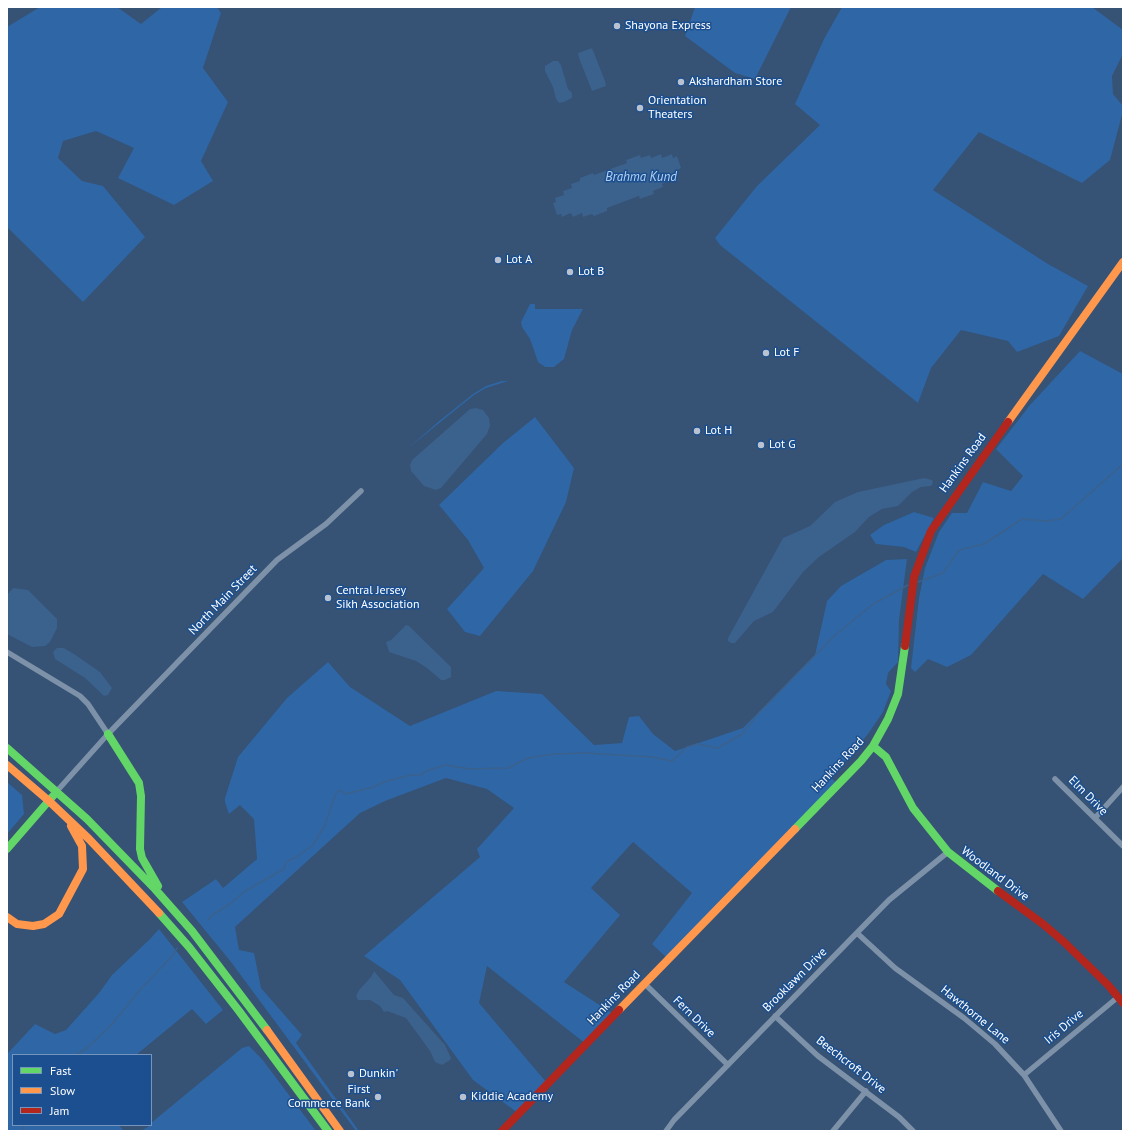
<!DOCTYPE html>
<html>
<head>
<meta charset="utf-8">
<style>
	body { margin:0 }
	#map { position:relative; width:1130px; height:1138px; overflow:hidden; background:#365274; font-family:"PT Sans",sans-serif }
	canvas { display:block }
	.frame { position:absolute; inset:0; border:8px solid #fff; pointer-events:none }
	.legend { position:absolute; left:12px; top:1054px; width:140px; height:72px; box-sizing:border-box; background:#1b4f8f; border:1px solid #7695bc; margin:0; padding:5px 7px; list-style:none; font-size:12px; color:#fff }
	.legend li { display:flex; align-items:center; gap:8px; height:20px }
	.legend b { width:20px; border:1px solid #7695bc }
</style>
</head>
<body>
<div id="map">
<canvas width="1130" height="1138"></canvas>
<div class="frame"></div>
<ul class="legend">
<li><b style="height:5px;background:#63d668"></b>Fast</li>
<li><b style="height:5px;background:#ff974d"></b>Slow</li>
<li><b style="height:5px;background:#b3261e"></b>Jam</li>
</ul>
</div>
<script>
const g = document.querySelector('canvas').getContext('2d');
g.lineJoin = 'round';
function paint(path, color) {
  g.fillStyle = color;
  g.fill(path, 'evenodd');
}
function shape(rows) {
  const path = new Path2D();
  for (const r of rows) {
    path.moveTo(r[0], r[1]);
    for (let i = 2; i < r.length; i += 2) path.lineTo(r[i], r[i + 1]);
  }
  return path;
}
function trace(path, color, width, dash) {
  g.strokeStyle = color;
  g.lineWidth = width;
  g.lineCap = dash ? 'butt' : 'round';
  g.setLineDash(dash || []);
  g.stroke(path);
}
function write(font, color, halo, rows, align = 'center') {
  g.font = font + ' "PT Sans",sans-serif';
  g.lineWidth = 3;
  g.setLineDash([]);
  g.textBaseline = 'middle';
  g.strokeStyle = halo;
  g.fillStyle = color;
  for (const [text, x, y, turn = 0] of rows) {
    g.save();
    g.translate(x, y);
    g.rotate((+turn || 0) * Math.PI / 180);
    g.textAlign = isNaN(turn) ? turn : align;
    if (halo) g.strokeText(text, 0, 0);
    g.fillText(text, 0, 0);
    g.restore();
  }
}
const green = shape([
	[40,7,117,7,141,24,162,7,217,7,221,13,203,68,228,102,201,161,213,181,174,205,118,178,134,148,96,131,63,141,58,158,82,181,103,186,145,237,83,302,7,227,7,27],
	[695,7,791,7,755,79,735,73,685,36],
	[842,7,1092,7,1123,30,1123,54,1112,76,1113,94,1123,106,1123,111,1110,160,1082,183,979,132,933,190,1048,264,1088,286,1059,336,1017,352,1008,341,961,330,931,368,918,403,720,245,715,238,757,186,820,125,795,104,824,39],
	[530,304,535,304,535,309,583,309,572,330,564,359,554,367,545,367,538,362,530,339,522,327,521,322],
	[1080,351,1123,374,1123,558,1083,599,1043,574,971,655,947,667,928,659,915,672,911,668,919,598,925,568,939,532,952,513,967,513,983,482,1011,491,1023,476,996,449,1030,405],
	[502,381,508,381,486,388,474,395,407,449,438,422,473,394,486,386],
	[535,417,574,468,566,502,533,571,480,636,465,632,447,609,484,568,468,540,439,505,503,443],
	[914,512,934,518,916,552,904,547,876,544,870,535,884,525],
	[907,559,899,620,898,662,888,673,886,684,891,691,883,712,868,734,831,778,838,784,669,960,652,944,692,893,633,842,591,888,620,915,564,982,615,1015,586,1044,487,966,479,1003,547,1083,518,1113,473,1080,400,980,364,956,480,857,477,849,514,808,487,789,446,778,385,801,360,813,235,927,239,950,254,953,261,988,302,1035,296,1043,359,1131,356,1131,231,962,182,902,216,879,223,888,257,859,254,819,240,805,229,814,225,802,225,798,238,757,287,698,328,662,350,687,410,726,496,691,542,694,594,745,622,743,629,717,639,716,653,734,675,751,743,728,815,655,827,601,841,586,886,560],
	[7,782,22,795,24,814,7,834],
	[159,929,223,1010,206,1024,192,1009,136,1055,13,1055,13,1125,119,1125,124,1131,7,1131,7,1054,35,1024,55,1034,66,1030,99,993,112,975,150,939],
	[249,1046,262,1059,316,1131,141,1131,151,1125,151,1123,242,1048]
]);
const water = shape([
	[592,48,605,81,606,86,592,91,579,58,578,53],
	[553,61,558,61,561,65,568,89,572,93,572,98,564,102,559,103,556,99,553,87,545,71,545,66],
	[661,154,662,158,672,154,673,158,677,156,681,168,678,170,679,173,670,177,671,180,662,184,663,187,653,191,654,194,640,199,639,196,607,208,607,211,594,216,592,214,583,217,582,213,573,217,571,213,562,217,561,214,557,215,553,203,556,202,555,198,564,195,563,191,572,188,571,184,580,181,580,178,593,173,594,175,627,163,626,160,640,155,641,158,650,155,651,158],
	[476,408,483,410,489,418,490,426,487,434,441,488,436,490,424,486,411,471,410,465,412,460,470,409],
	[924,478,932,480,933,483,931,486,921,487,912,492,898,506,882,509,869,517,855,532,819,557,803,572,773,612,754,621,735,643,731,643,728,641,728,638,783,538,810,526,835,502,858,492],
	[13,588,28,590,57,619,57,628,50,642,45,646,32,647,7,634,7,595],
	[406,625,409,626,451,667,451,677,445,680,441,680,427,668,416,661,389,652,386,642,391,640],
	[57,648,64,648,74,654,100,672,112,688,108,695,104,696,85,678,55,659,53,652],
	[374,971,394,995,403,998,445,1045,451,1058,450,1060,442,1065,435,1062,430,1051,406,1018,387,1011,384,1012,380,1006,370,1000,358,1000,356,996,359,990,371,977]
]);
const stream = shape([
	[918,582,943,573,959,550,984,544,1022,519,1046,521,1061,519,1123,464],
	[208,920,212,915,230,904,245,891,284,869,286,862,296,857,313,845,325,825,336,793,340,790,345,794,374,787,383,782,411,775,420,775,429,770,445,765,470,769,508,768,528,758,554,754,585,753,652,757,672,761,687,747,697,744,718,748,742,734,758,714,833,637,873,604,908,585],
	[76,1055,87,1048,112,1024,140,990,173,955,177,948],
	[23,1131,24,1125]
]);
const street = shape([
	[7,652,80,696,88,704,108,734],
	[1055,779,1123,846],
	[57,791,108,734,277,560,326,524,361,491],
	[1095,818,1123,787],
	[857,933,895,968,964,1018,995,1044,1024,1075,1061,1131],
	[645,984,728,1065],
	[775,1016,818,1056,899,1117,913,1131],
	[1024,1075,1118,997],
	[666,1131,674,1120,889,900,948,852],
	[833,1131,866,1091]
]);
const fast = shape([
	[108,734,139,783,141,796,140,849,142,858,158,886],
	[873,746,886,757,913,808,948,852,998,891],
	[7,748,87,819,155,889,192,931,267,1030],
	[795,829,861,761,873,746,888,719,898,694,905,646],
	[7,849,53,796],
	[159,913,189,947,239,1011,328,1131]
]);
const slow = shape([
	[1008,422,1123,262],
	[7,765,49,801,89,839,159,913],
	[7,917,17,924,33,926,44,924,59,914,83,869,82,846,71,826],
	[619,1010,795,829],
	[267,1030,340,1131]
]);
const jam = shape([
	[905,646,914,577,931,531,1008,422],
	[998,891,1043,924,1064,942,1108,985,1123,1003],
	[502,1131,619,1010]
]);
const markers = [
	[617,26,4,"#b9c2ce"],
	[681,82,4,"#b9c2ce"],
	[640,108,4,"#b9c2ce"],
	[498,260,4,"#b9c2ce"],
	[570,272,4,"#b9c2ce"],
	[766,353,4,"#b9c2ce"],
	[697,431,4,"#b9c2ce"],
	[761,445,4,"#b9c2ce"],
	[328,598,4,"#b9c2ce"],
	[351,1074,4,"#b9c2ce"],
	[378,1097,4,"#b9c2ce"],
	[463,1097,4,"#b9c2ce"]
];
const poiNames = [
	["Shayona Express",625,26],
	["Akshardham Store",689,82],
	["Orientation",648,101],
	["Theaters",648,115],
	["Lot A",506,260],
	["Lot B",578,272],
	["Lot F",774,353],
	["Lot H",705,431],
	["Lot G",769,445],
	["Central Jersey",336,591],
	["Sikh Association",336,605],
	["Dunkin'",359,1074],
	["First",370,1090,"right"],
	["Commerce Bank",370,1104,"right"],
	["Kiddie Academy",471,1097]
];
const streetNames = [
	["Hankins Road",963,463,-54],
	["North Main Street",223,600,-46],
	["Hankins Road",838,765,-47],
	["Elm Drive",1088,796,45],
	["Woodland Drive",995,874,37],
	["Brooklawn Drive",795,980,-45],
	["Hankins Road",614,998,-46],
	["Hawthorne Lane",975,1015,39],
	["Fern Drive",694,1017,44],
	["Iris Drive",1064,1027,-40],
	["Beechcroft Drive",851,1065,38]
];
const waterNames = [
	["Brahma Kund",641,177]
];
paint(green, '#2f66a5');
paint(water, '#3b618d');
trace(stream, '#3b618d', 1.5);
trace(street, '#7d92a8', 5.5);
trace(fast, '#63d668', 8);
trace(slow, '#ff974d', 8);
trace(jam, '#b3261e', 8);
for (const [x, y, r, color] of markers) {
  const dot = new Path2D();
  dot.arc(x, y, r, 0, 2 * Math.PI);
  g.fillStyle = color;
  g.fill(dot);
  trace(dot, '#1b4f8f', 1.5);
}
write('12px', '#fff', '#1b4f8f', poiNames, 'left');
write('12px', '#fff', '#1b4f8f', streetNames);
write('italic 13px', '#b5d3f5', '#1b4f8f', waterNames);
</script>
</body>
</html>
